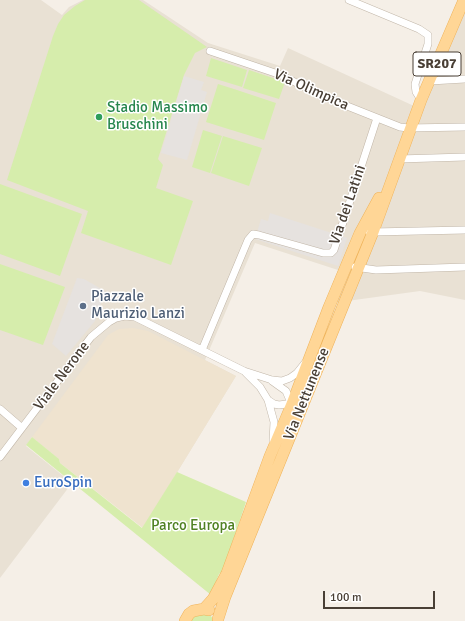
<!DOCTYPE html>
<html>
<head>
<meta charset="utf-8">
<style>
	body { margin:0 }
	#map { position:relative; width:465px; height:621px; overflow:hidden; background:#f5efe7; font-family:Signika,sans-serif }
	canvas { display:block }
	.scale { position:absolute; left:323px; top:591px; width:112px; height:18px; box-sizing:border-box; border:2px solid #493f35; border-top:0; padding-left:5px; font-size:12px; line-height:14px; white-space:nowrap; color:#493f35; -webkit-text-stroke:3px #fff; paint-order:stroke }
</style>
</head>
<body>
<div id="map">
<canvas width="465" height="621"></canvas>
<div class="scale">100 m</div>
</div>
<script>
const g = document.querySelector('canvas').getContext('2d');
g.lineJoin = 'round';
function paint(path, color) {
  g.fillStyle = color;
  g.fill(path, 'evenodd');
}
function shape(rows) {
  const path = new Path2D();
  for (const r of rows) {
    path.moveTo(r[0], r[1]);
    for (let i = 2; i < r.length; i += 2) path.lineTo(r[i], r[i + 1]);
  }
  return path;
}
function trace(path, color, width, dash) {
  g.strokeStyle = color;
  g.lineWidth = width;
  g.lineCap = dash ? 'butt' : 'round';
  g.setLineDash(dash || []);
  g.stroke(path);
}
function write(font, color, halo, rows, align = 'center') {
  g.font = font + ' Signika,sans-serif';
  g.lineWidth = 3;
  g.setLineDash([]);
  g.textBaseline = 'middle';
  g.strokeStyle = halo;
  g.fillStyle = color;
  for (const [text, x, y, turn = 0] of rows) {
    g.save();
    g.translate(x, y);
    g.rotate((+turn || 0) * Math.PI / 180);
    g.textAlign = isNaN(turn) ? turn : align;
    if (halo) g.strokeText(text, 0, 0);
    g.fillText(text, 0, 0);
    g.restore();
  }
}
const residential = shape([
	[0,0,41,0,62,15,69,7,83,0,143,0,208,43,280,66,288,48,414,106,458,0,465,0,465,300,420,291,325,304,338,270,255,243,205,360,236,376,143,528,32,437,26,446,72,483,0,578]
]);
const education = shape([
	[133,328,148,331,236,376,143,528,60,463,59,459,32,437,108,335,119,329]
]);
const green = shape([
	[85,0,139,0,207,47,195,53,184,75,158,159,163,165,156,188,193,201,171,265,81,233,88,211,7,180,53,36,58,24,64,15,75,6],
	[211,58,247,70,242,87,206,76],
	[249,70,285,82,279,99,243,88],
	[218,84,237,90,225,128,206,122],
	[237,90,276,103,264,140,225,128],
	[203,130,222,136,210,173,192,167],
	[223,136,262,148,249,186,211,173],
	[0,184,82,214,60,276,0,254],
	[0,264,65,287,43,345,0,330],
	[32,437,59,459,60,463,142,528,177,472,246,502,223,571,219,574,211,595,26,445],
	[207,614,211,616,214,621,189,621,194,615]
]);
const parking = shape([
	[184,76,204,82,201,90,207,92,187,160,161,153],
	[270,213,347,238,338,266,255,239,261,219,268,221],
	[77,278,84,279,105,291,95,321,66,356,52,344]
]);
const minor = shape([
	[349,0,419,29,428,35,428,44,415,84,416,92,421,100],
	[210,51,281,75,322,96,400,127,408,128,465,127],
	[430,81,465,79],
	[399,159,465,157],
	[369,231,373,232,465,230],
	[355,267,376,270,465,267],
	[202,350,248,240,253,234,259,235,323,253,331,253,334,250,377,118],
	[246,373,260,387,268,400,274,422,273,441],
	[272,381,286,391,292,405],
	[268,400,274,404,279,405,294,403],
	[0,409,22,428],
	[0,457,91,337,109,322,116,318,125,316,135,317,244,371,272,380,282,381,290,378,297,373,305,363]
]);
const primary = shape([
	[204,609,213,599,227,573,270,456,292,404,329,307,360,233,379,198],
	[218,619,225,597,373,232,421,100,464,0],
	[185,621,189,614,193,611,204,609,209,610]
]);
const markers = [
	[99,117,4,"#2e9e5b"],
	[83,306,4,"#5c6f8a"],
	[26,483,4,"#3f7fe0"]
];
const shields = [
	[437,64,48]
];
const shieldNames = [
	["SR207",437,64]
];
const streetNames = [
	["Via Olimpica",311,90,24],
	["Via dei Latini",348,205,-71],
	["Viale Nerone",62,376,-53],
	["Via Nettunense",307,394,-68]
];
const leisureNames = [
	["Stadio Massimo",107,108],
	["Bruschini",107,125]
];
const serviceNames = [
	["Piazzale",91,297],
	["Maurizio Lanzi",91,314]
];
const shopNames = [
	["EuroSpin",34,483]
];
const parkNames = [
	["Parco Europa",193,526]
];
paint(residential, '#e9e1d4');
paint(education, '#efe3cf');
paint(green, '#d6edac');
paint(parking, '#e6e2df');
trace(minor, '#c1b6a8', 8);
trace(primary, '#efb35a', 12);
trace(minor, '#fff', 7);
trace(primary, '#ffd696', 11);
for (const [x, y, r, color] of markers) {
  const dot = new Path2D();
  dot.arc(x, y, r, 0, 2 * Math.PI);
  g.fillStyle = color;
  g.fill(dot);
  trace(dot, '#fff', 1.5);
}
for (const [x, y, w] of shields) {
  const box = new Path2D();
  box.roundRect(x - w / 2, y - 12, w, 24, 3);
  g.fillStyle = '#fff';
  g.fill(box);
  trace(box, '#493f35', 1);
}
write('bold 14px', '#493f35', null, shieldNames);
write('15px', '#493f35', '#fff', streetNames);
write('15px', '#27864d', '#fff', leisureNames, 'left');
write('15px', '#4e5e75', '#fff', serviceNames, 'left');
write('15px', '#366cbe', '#fff', shopNames, 'left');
write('15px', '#4f8122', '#fff', parkNames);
</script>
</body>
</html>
